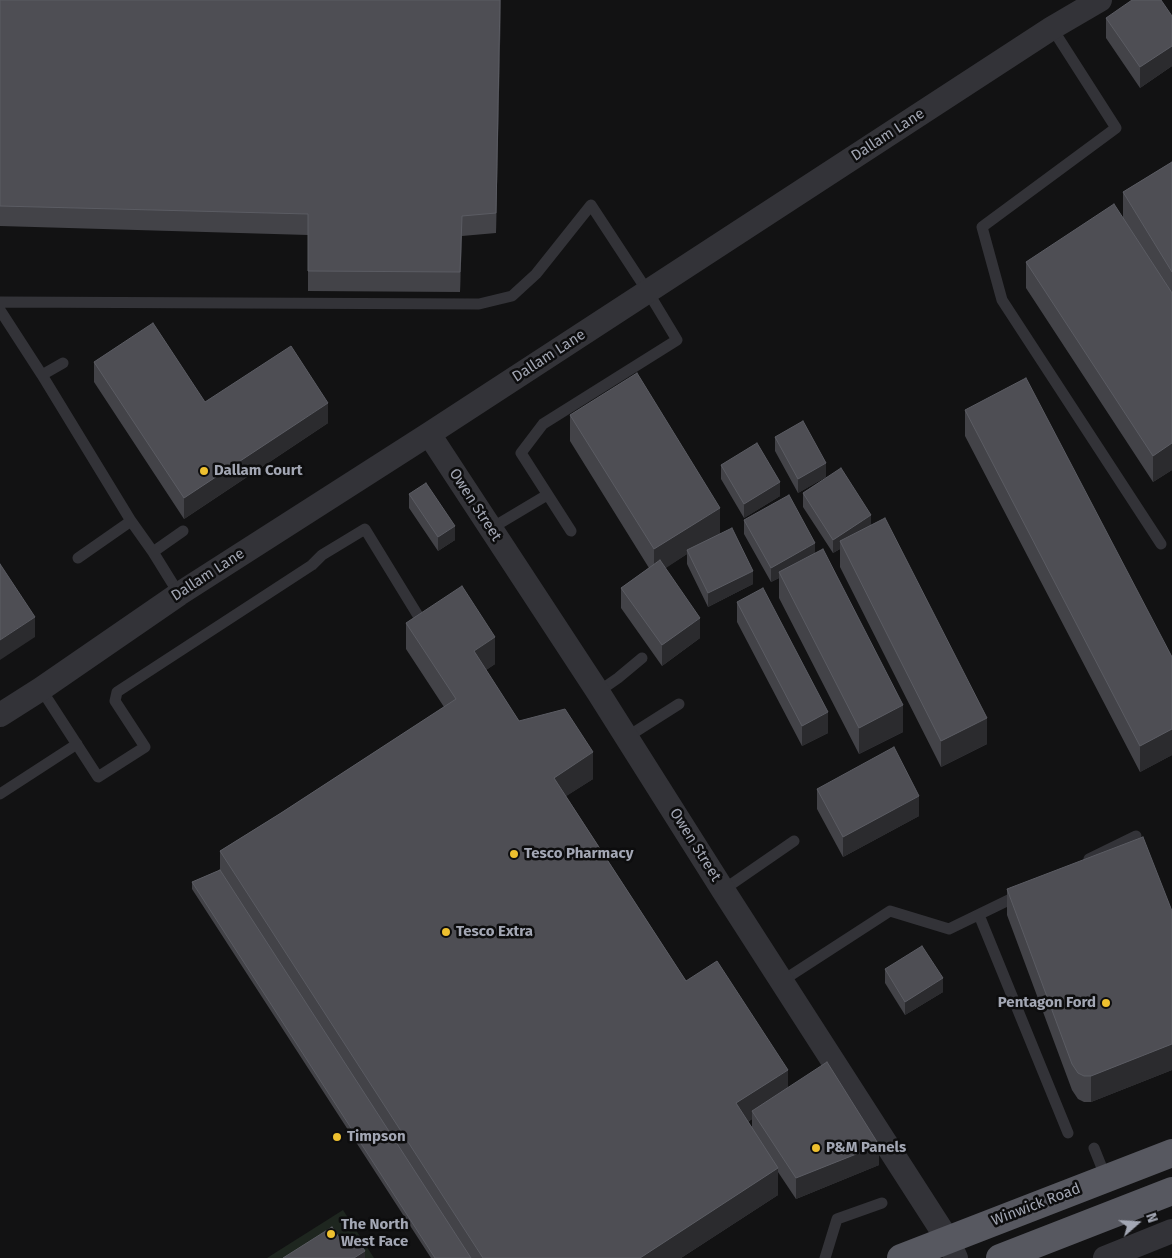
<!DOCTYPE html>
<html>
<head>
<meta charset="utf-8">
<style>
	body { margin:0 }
	#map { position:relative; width:1172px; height:1258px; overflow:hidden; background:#121213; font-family:"Fira Sans",sans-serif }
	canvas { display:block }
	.north { position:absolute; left:1112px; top:1198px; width:50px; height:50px; -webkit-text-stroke:4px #0d0d0e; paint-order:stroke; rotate:71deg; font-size:14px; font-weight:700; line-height:20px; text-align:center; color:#a3a7b4 }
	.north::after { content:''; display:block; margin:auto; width:18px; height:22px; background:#a3a7b4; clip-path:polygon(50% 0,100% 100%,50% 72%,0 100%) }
</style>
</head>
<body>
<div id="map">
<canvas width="1172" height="1258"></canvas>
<div class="north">N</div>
</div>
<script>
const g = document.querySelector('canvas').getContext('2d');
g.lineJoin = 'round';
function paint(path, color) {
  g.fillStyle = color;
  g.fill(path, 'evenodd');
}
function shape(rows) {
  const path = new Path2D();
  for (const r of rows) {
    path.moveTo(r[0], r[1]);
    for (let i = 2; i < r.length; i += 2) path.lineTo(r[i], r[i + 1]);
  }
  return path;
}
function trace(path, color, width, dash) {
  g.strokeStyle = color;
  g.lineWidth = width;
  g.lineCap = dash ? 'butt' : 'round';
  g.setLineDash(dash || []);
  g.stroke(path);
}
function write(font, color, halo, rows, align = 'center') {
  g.font = font + ' "Fira Sans",sans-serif';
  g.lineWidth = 5;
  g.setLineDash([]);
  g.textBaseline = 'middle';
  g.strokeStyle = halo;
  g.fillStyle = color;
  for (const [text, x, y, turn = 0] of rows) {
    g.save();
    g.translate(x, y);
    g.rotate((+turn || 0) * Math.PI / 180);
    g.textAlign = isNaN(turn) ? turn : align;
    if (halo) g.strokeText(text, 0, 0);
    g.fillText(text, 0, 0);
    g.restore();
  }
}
const green = shape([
	[343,1210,374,1258,267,1258]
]);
const service = shape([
	[1052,28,1116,128,982,227,1002,300,1161,544],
	[0,302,479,304,512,296,536,274,591,205,648,292,677,340,543,424,521,453,571,531],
	[0,310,42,375,131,521,153,552,179,594],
	[42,375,63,363],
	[490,529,547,495],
	[153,552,183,531],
	[78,558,131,521],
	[41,689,98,777,145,747,115,701,117,692,312,565,322,555,365,529,425,627],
	[598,692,618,678,642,658],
	[627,737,679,704],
	[0,794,77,744],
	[1089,859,1136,836],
	[723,890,794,841],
	[979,915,1068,1133],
	[782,981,890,911,949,929,1019,895],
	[1094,1148,1106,1178],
	[825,1258,837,1219,882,1203]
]);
const minor = shape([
	[429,434,598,692,723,890,948,1240,956,1258],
	[0,715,41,689,179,594,429,434,1052,28,1100,0],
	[1105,1258,1172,1231]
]);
const trunk = shape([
	[901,1258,1172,1153],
	[1000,1258,1172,1191]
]);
const wall = shape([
	[0,0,501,0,496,233,462,236,460,292,308,291,308,235,0,226],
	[1172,16,1172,66,1140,88,1106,38,1106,18],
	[1172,162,1172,470,1153,482,1026,288,1026,262,1123,218,1123,192],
	[94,362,205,402,328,423,184,519,94,382],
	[965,410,1172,657,1172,755,1140,772,965,436],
	[570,415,720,534,753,584,708,607,687,564,687,554,665,568,700,638,662,666,621,608,621,588,649,568,570,441],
	[775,437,826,477,798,493,775,451],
	[721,465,780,496,744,518,721,479],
	[803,493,871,525,987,744,941,767,840,567,840,549,833,553,803,507],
	[409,494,455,540,438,551,409,508],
	[744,520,815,553,903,732,859,754,779,598,779,578,771,582,744,534],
	[737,602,828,733,802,746,737,622],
	[406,623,495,664,486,670,519,721,593,779,566,796,686,981,788,1088,879,1165,796,1199,778,1172,778,1195,681,1258,431,1258,192,889,192,882,220,870,220,851,281,813,444,707,406,649],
	[752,1119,752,1127,748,1122],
	[817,789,919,816,843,857,817,809],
	[1007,889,1172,911,1172,1070,1091,1102,1084,1102,1078,1099,1072,1090,1007,915],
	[885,969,943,992,905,1015,885,983]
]);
const shadedWall = shape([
	[500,0,501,0,496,233,496,213],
	[1172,46,1172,66,1140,88,1140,67],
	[462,216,462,236,460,292,460,272],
	[328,403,328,423,184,519,184,498],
	[1172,443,1172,470,1153,482,1153,456],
	[826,463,826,477,798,493,798,479],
	[780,482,780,496,744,518,744,504],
	[720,508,720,534,687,550,687,554,654,576,654,549],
	[871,515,871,529,840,541,840,549,833,553,833,540],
	[455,526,455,540,438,551,438,537],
	[815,543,815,556,779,572,779,578,771,582,771,568],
	[753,571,753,584,708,607,708,593],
	[35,617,35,637,0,660,0,640],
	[700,618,700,638,662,666,662,645],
	[495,637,495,664,474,678,474,651],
	[903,705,903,732,859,754,859,728],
	[828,712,828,733,802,746,802,726],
	[987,718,987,744,941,767,941,741],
	[1172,729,1172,755,1140,772,1140,746],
	[593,752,593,779,554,804,554,778],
	[919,796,919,816,843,857,843,837],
	[943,978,943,992,905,1015,905,1002],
	[1172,1044,1172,1070,1091,1102,1091,1076],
	[788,1070,788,1096,752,1111,752,1119,736,1129,736,1103],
	[879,1145,879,1165,796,1199,796,1178],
	[778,1168,778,1195,681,1258,640,1258],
	[365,1251,365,1258,354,1258]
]);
const building = shape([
	[0,0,500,0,496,213,462,216,460,272,308,271,308,214,0,206,0,0],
	[1132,0,1161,0,1172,16,1172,46,1140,67,1106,18,1132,0],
	[1172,162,1172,272,1123,192,1172,162],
	[1114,204,1172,293,1172,443,1153,456,1026,262,1114,204],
	[153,323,205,402,291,346,328,403,184,498,94,362,153,323],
	[637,373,720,508,654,549,570,415,637,373],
	[1026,378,1172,657,1172,729,1140,746,965,410,1026,378],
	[803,421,826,463,798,479,775,437,803,421],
	[757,443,780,482,744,504,721,465,757,443],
	[841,468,871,515,833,540,803,493,841,468],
	[426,483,455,526,438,537,409,494,426,483],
	[789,495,815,543,771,568,744,520,789,495],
	[885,518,987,718,941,741,840,541,885,518],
	[732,528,753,571,708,593,687,550,732,528],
	[823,549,903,705,859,728,779,572,823,549],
	[660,560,700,618,662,645,621,588,660,560],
	[0,564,35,617,0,640,0,564],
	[462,586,495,637,474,651,519,721,565,709,593,752,554,778,686,981,717,961,788,1070,736,1103,778,1168,640,1258,483,1258,220,851,281,813,456,699,406,623,462,586],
	[763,588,828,712,802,726,737,602,763,588],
	[894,747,919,796,843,837,817,789,894,747],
	[1143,837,1172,911,1172,1044,1091,1076,1084,1076,1078,1073,1072,1064,1007,889,1143,837],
	[220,870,471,1258,435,1258,192,882,220,870],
	[922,946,943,978,905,1002,885,969,922,946],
	[827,1062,879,1145,796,1178,752,1111,827,1062],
	[332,1227,342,1242,354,1234,365,1251,354,1258,283,1258,332,1227]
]);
const markers = [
	[204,471,5,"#eec02f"],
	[514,854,5,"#eec02f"],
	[446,932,5,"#eec02f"],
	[1106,1003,5,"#eec02f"],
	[337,1137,5,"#eec02f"],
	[816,1148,5,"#eec02f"],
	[331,1234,5,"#eec02f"]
];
const streetNames = [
	["Dallam Lane",888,135,-33],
	["Dallam Lane",549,356,-33],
	["Owen Street",475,505,57],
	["Dallam Lane",208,575,-33],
	["Owen Street",695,845,58],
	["Winwick Road",1036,1205,-21]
];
const poiNames = [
	["Dallam Court",214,471],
	["Tesco Pharmacy",524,854],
	["Tesco Extra",456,932],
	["Pentagon Ford",1096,1003,"right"],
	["Timpson",347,1137],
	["P&M Panels",826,1148],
	["The North",341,1225],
	["West Face",341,1242]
];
paint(green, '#1e261f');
trace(service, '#333338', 11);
trace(minor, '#333338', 24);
trace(trunk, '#575860', 28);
paint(wall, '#434348');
paint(shadedWall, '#2b2b2e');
paint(building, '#4e4e54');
trace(building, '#5b5c63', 1);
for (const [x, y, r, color] of markers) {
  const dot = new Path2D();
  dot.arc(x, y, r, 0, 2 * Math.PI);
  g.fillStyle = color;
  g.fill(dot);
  trace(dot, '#0d0d0e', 2);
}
write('15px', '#a3a7b4', '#0d0d0e', streetNames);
write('bold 15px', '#a3a7b4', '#0d0d0e', poiNames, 'left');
</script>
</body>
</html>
